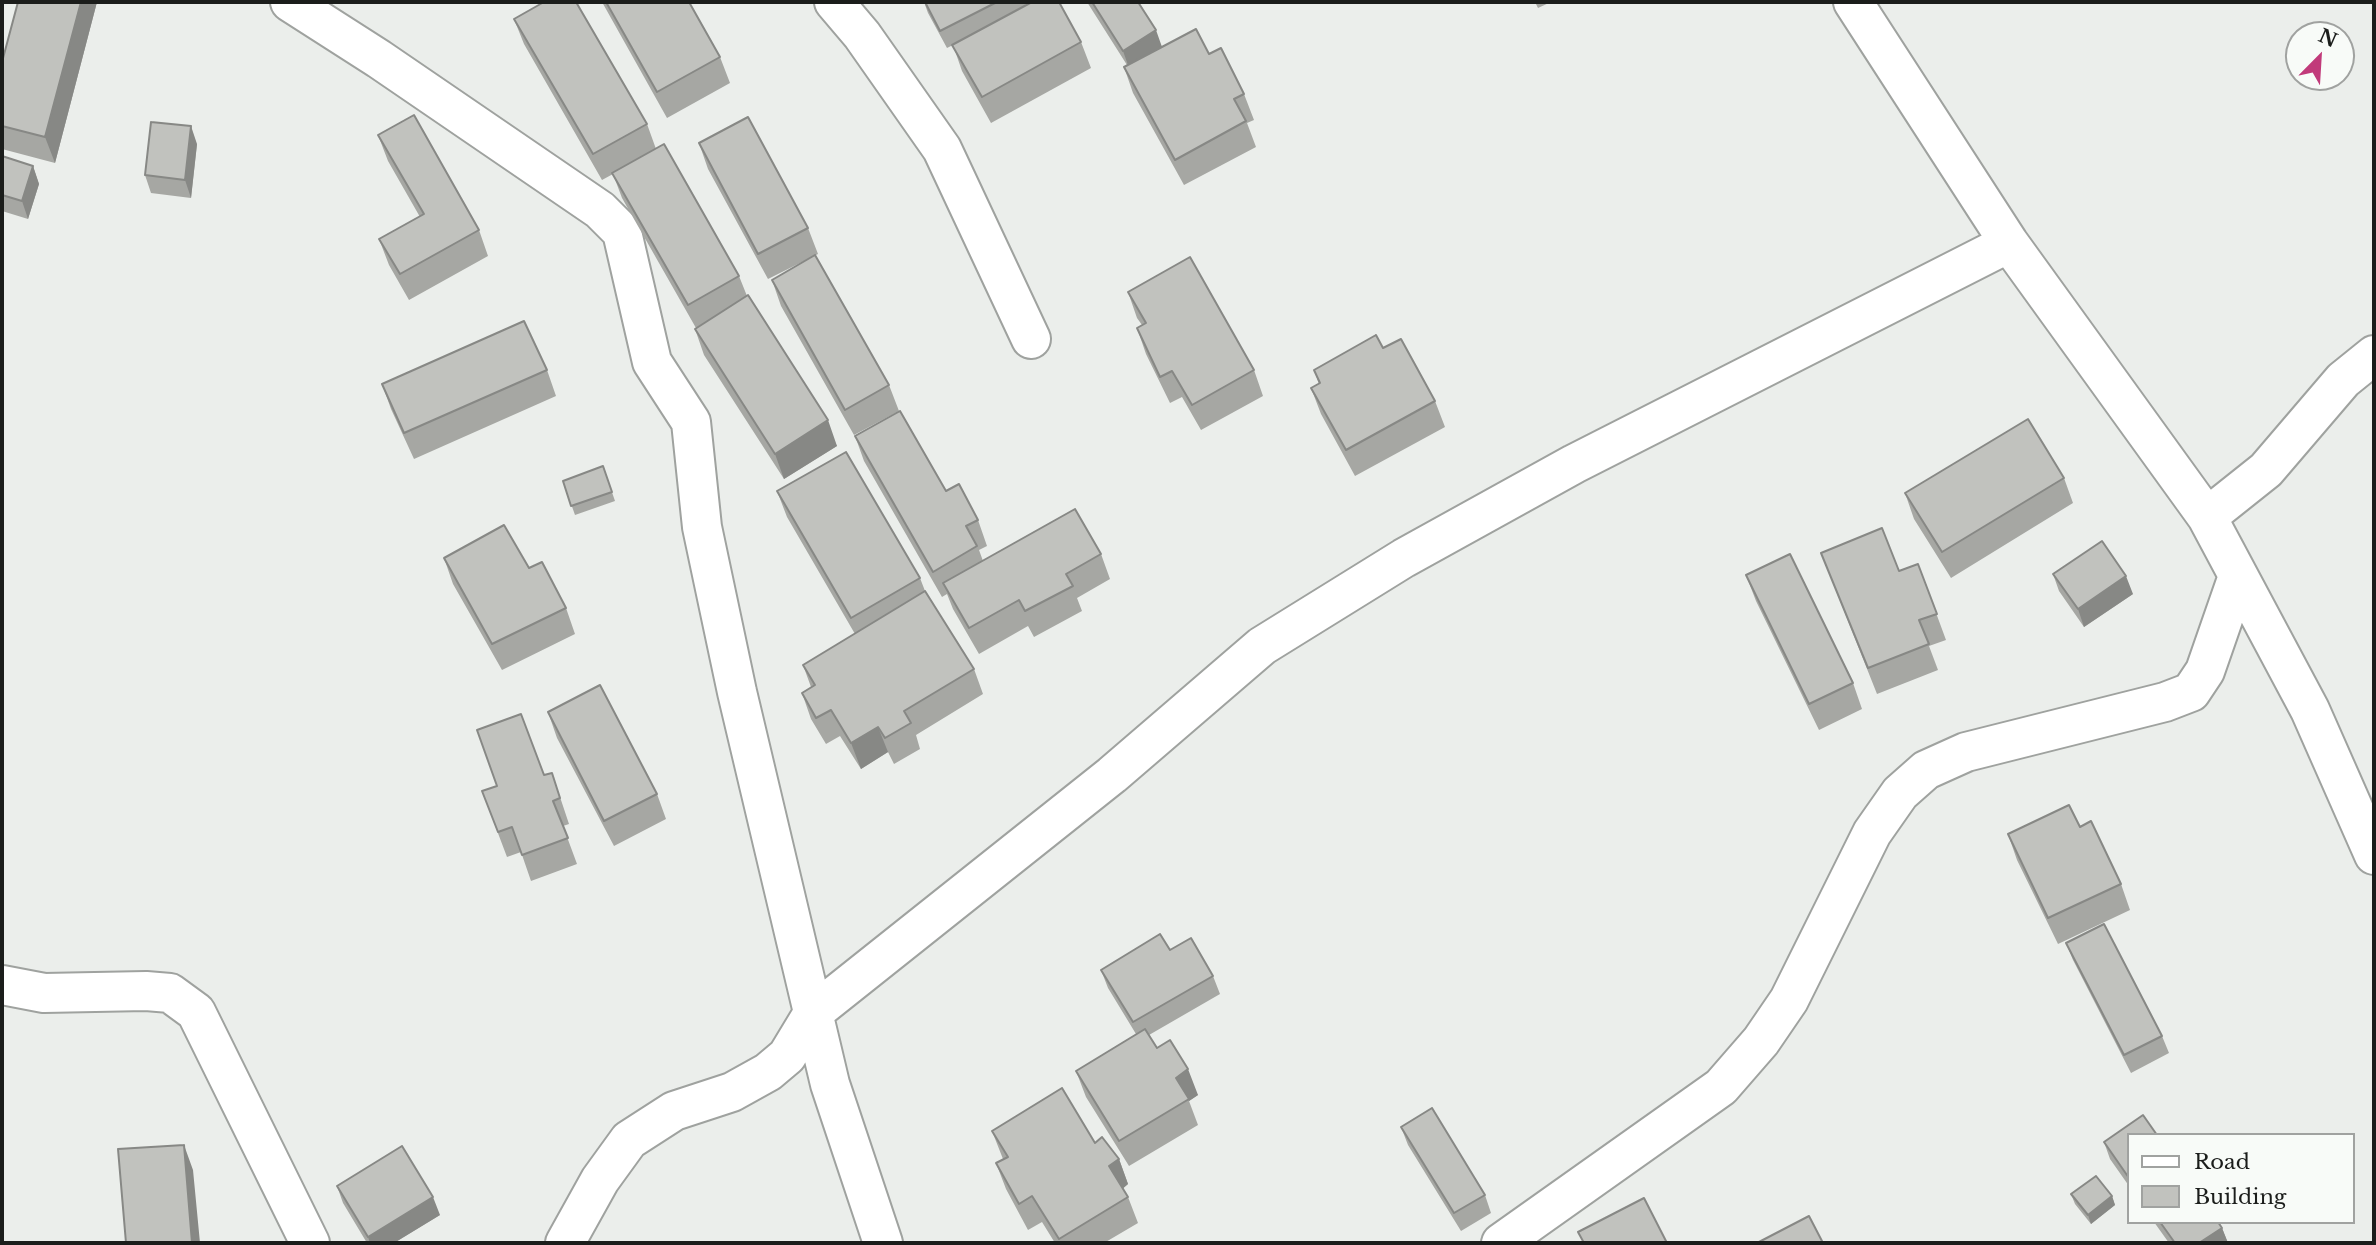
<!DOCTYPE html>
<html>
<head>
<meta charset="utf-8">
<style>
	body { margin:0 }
	#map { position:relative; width:2376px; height:1245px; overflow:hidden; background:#ebeeeb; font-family:"Libre Baskerville",serif }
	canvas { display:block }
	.frame { position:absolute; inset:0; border:4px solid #1b1d1b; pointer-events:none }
	.legend { position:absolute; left:2127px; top:1133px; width:228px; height:91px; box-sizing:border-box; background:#f8fbf8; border:2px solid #a0a2a0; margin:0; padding:9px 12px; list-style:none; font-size:21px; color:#1b1d1b }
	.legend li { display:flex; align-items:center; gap:14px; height:35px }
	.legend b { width:35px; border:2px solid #a0a2a0 }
	.north { position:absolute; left:2285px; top:21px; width:70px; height:70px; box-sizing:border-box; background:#f8fbf8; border:2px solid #a0a2a0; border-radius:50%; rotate:24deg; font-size:19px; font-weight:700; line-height:28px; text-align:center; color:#1b1d1b }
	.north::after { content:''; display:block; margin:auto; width:24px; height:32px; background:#c13a7a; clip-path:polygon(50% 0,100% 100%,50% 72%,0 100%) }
</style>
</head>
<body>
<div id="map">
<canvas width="2376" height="1245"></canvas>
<div class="frame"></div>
<ul class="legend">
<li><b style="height:9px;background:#fff"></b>Road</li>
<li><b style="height:19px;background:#c1c2be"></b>Building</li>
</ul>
<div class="north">N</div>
</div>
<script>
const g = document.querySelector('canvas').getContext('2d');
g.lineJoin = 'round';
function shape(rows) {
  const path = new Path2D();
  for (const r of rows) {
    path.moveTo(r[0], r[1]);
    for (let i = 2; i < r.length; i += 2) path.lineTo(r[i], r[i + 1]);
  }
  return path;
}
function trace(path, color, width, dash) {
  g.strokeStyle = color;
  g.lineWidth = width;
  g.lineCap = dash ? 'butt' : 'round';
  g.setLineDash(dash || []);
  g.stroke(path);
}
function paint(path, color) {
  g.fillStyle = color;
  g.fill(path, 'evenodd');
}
const street = shape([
	[290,2,379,59,600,210,622,232,652,362,691,422,702,527,737,692,830,1084,883,1243],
	[834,2,862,35,942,149,1031,339],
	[1853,2,2009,243,2207,517,2310,710,2374,855],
	[2207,517,2266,470,2343,380,2374,355],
	[2,985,44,993,146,991,170,993,196,1012,310,1243],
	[565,1243,600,1180,629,1140,674,1111,732,1092,768,1072,787,1056,813,1013,1112,775,1262,646,1404,558,1574,464,2009,243],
	[1501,1243,1721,1087,1761,1041,1789,1000,1872,833,1900,793,1926,770,1966,752,2165,702,2191,692,2205,671,2238,576]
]);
const wall = shape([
	[18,2,97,2,55,163,2,149,2,62],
	[602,2,689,2,720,57,730,83,667,118],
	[924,2,1024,2,1026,5,1081,42,1091,68,991,123,962,71,953,45,947,48,928,13],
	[1087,2,1138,2,1162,47,1209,54,1244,94,1254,120,1247,123,1256,147,1184,185,1133,93,1124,67,1127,65],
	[1535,2,1551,2,1538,8],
	[514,19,647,124,656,149,739,276,747,296,837,446,784,479,704,355,695,329,696,328,622,198,613,174,602,180,524,44],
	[378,135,479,230,488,256,409,300,389,265,379,239,420,217,388,161],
	[699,143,808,228,818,254,768,279,708,169],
	[197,144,191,198,151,193,145,175],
	[2,156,33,166,39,184,28,219,2,211],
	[772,280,889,385,899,411,854,435,781,306],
	[1128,292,1254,370,1263,396,1201,430,1182,397,1170,403,1146,354,1137,328,1142,325,1137,318],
	[1383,348,1435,401,1445,427,1355,476,1321,414,1311,388,1319,384,1314,370],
	[547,370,556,396,414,459,391,409,382,384],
	[855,436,946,491,978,520,987,546,979,550,983,561,1101,554,1110,579,1077,598,1082,611,1034,637,1028,626,979,654,953,609,947,594,942,597,864,461],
	[603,466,615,501,575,515,563,481],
	[2064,478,2073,503,1951,578,1914,519,1905,493],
	[777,491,920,578,925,591,974,669,983,694,916,735,920,749,894,764,888,752,861,769,840,736,826,744,811,719,802,693,811,687,803,665,855,634,787,517],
	[1821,553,1899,571,1918,564,1946,640,1929,646,1938,670,1877,694],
	[444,558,529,568,566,608,575,634,502,670,453,584],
	[2053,574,2133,594,2084,627,2059,591],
	[1746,575,1853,683,1862,709,1819,730,1756,601],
	[548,712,657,794,666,819,614,846,557,738],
	[552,773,569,824,563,826,577,864,531,881,521,852,507,857,482,791],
	[2080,827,2121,884,2130,910,2058,944,2017,860,2008,834],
	[2066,943,2162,1036,2169,1053,2131,1073,2073,960],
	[1170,950,1213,976,1220,994,1149,1035,1157,1048,1198,1095,1189,1101,1198,1125,1129,1166,1086,1097,1076,1071,1136,1034,1108,988,1101,970],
	[1401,1127,1485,1195,1491,1213,1461,1231,1408,1145],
	[992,1131,1095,1143,1119,1159,1128,1184,1123,1188,1128,1197,1138,1223,1104,1243,1055,1243,1042,1222,1028,1230,1006,1189,996,1163,1003,1159],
	[2129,1135,2129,1186,2110,1159,2104,1142],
	[337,1186,440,1215,394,1243,367,1243,343,1203],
	[2071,1194,2112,1196,2115,1205,2091,1224,2075,1204],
	[2154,1222,2218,1222,2222,1228,2228,1243,2169,1243]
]);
const shadedWall = shape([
	[81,2,97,2,55,163,45,137],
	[1156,30,1162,47,1129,68,1123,51],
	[191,126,197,144,191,198,185,180],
	[33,166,39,184,28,219,22,201],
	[828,420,837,446,784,479,775,454],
	[2126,576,2133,594,2084,627,2078,609],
	[878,727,888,752,861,769,851,743],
	[1188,1069,1198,1095,1189,1101,1176,1078],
	[184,1145,193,1170,200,1243,192,1243],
	[1119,1159,1128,1184,1119,1192,1109,1166],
	[2112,1196,2115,1205,2091,1224,2088,1215],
	[433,1197,440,1215,394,1243,370,1243,368,1237],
	[2222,1228,2228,1243,2199,1243]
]);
const building = shape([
	[18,2,81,2,45,137,2,126,2,62,18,2],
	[544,2,576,2,647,124,593,154,514,19,544,2],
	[606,2,689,2,720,57,657,92,606,2],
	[925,2,997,2,940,31,925,2],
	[1032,2,1059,2,1081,42,982,97,952,45,1032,2],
	[1092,2,1138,2,1156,30,1123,51,1092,2],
	[1196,29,1209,54,1221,48,1244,94,1234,99,1246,121,1175,160,1124,67,1196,29],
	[414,115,479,230,400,274,379,239,424,214,378,135,414,115],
	[748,117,808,228,758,254,699,143,748,117],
	[151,122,191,126,185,180,145,175,151,122],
	[664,144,739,276,688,305,612,173,664,144],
	[2,156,33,166,22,201,2,195,2,156],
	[815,255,889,385,845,410,772,280,815,255],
	[1190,257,1254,370,1192,405,1172,371,1160,377,1137,328,1146,323,1128,292,1190,257],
	[748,295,828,420,775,454,695,329,748,295],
	[524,321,547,370,404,433,382,384,524,321],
	[1376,335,1383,348,1401,339,1435,401,1346,450,1311,388,1320,383,1314,370,1376,335],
	[900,411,946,491,959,484,978,520,966,526,977,546,933,572,855,436,900,411],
	[2028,419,2064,478,1942,552,1905,493,2028,419],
	[846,452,920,578,851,618,777,491,846,452],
	[603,466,612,492,571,506,563,481,603,466],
	[1075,509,1101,554,1066,574,1073,586,1025,611,1019,600,969,628,943,583,1075,509],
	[504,525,529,568,542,562,566,608,492,644,444,558,504,525],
	[1882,528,1899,571,1918,564,1937,614,1919,620,1929,644,1868,668,1821,553,1882,528],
	[2102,541,2126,576,2078,609,2053,574,2102,541],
	[1790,554,1853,683,1809,704,1746,575,1790,554],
	[925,591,974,669,904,711,911,723,885,738,878,727,851,743,831,710,816,718,802,693,815,685,803,665,925,591],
	[600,685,657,794,604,821,548,712,600,685],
	[521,714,544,775,552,773,560,798,553,801,568,838,522,855,512,827,498,832,482,791,497,786,477,730,521,714],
	[2069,805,2080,827,2091,821,2121,884,2048,918,2008,834,2069,805],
	[2104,924,2162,1036,2124,1055,2066,943,2104,924],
	[1160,934,1170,950,1191,938,1213,976,1133,1022,1101,970,1160,934],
	[1145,1029,1157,1048,1170,1040,1188,1069,1176,1078,1189,1099,1119,1141,1076,1071,1145,1029],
	[1062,1088,1095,1143,1102,1137,1119,1159,1109,1166,1128,1197,1059,1239,1032,1196,1019,1204,996,1163,1008,1157,992,1131,1062,1088],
	[1432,1108,1485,1195,1454,1213,1401,1127,1432,1108],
	[2143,1115,2157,1135,2129,1135,2129,1178,2104,1142,2143,1115],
	[184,1145,192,1243,126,1243,118,1149,184,1145],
	[402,1146,433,1197,368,1237,337,1186,402,1146],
	[2096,1176,2112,1196,2088,1215,2071,1194,2096,1176],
	[1644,1198,1667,1243,1584,1243,1578,1232,1644,1198],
	[1809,1216,1823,1243,1757,1243,1809,1216],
	[2160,1222,2218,1222,2222,1228,2199,1243,2175,1243,2160,1222]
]);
trace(street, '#9fa29f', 42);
trace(street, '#fff', 38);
paint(wall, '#a6a7a3');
paint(shadedWall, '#878885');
paint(building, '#c1c2be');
trace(building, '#878885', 2);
</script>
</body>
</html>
